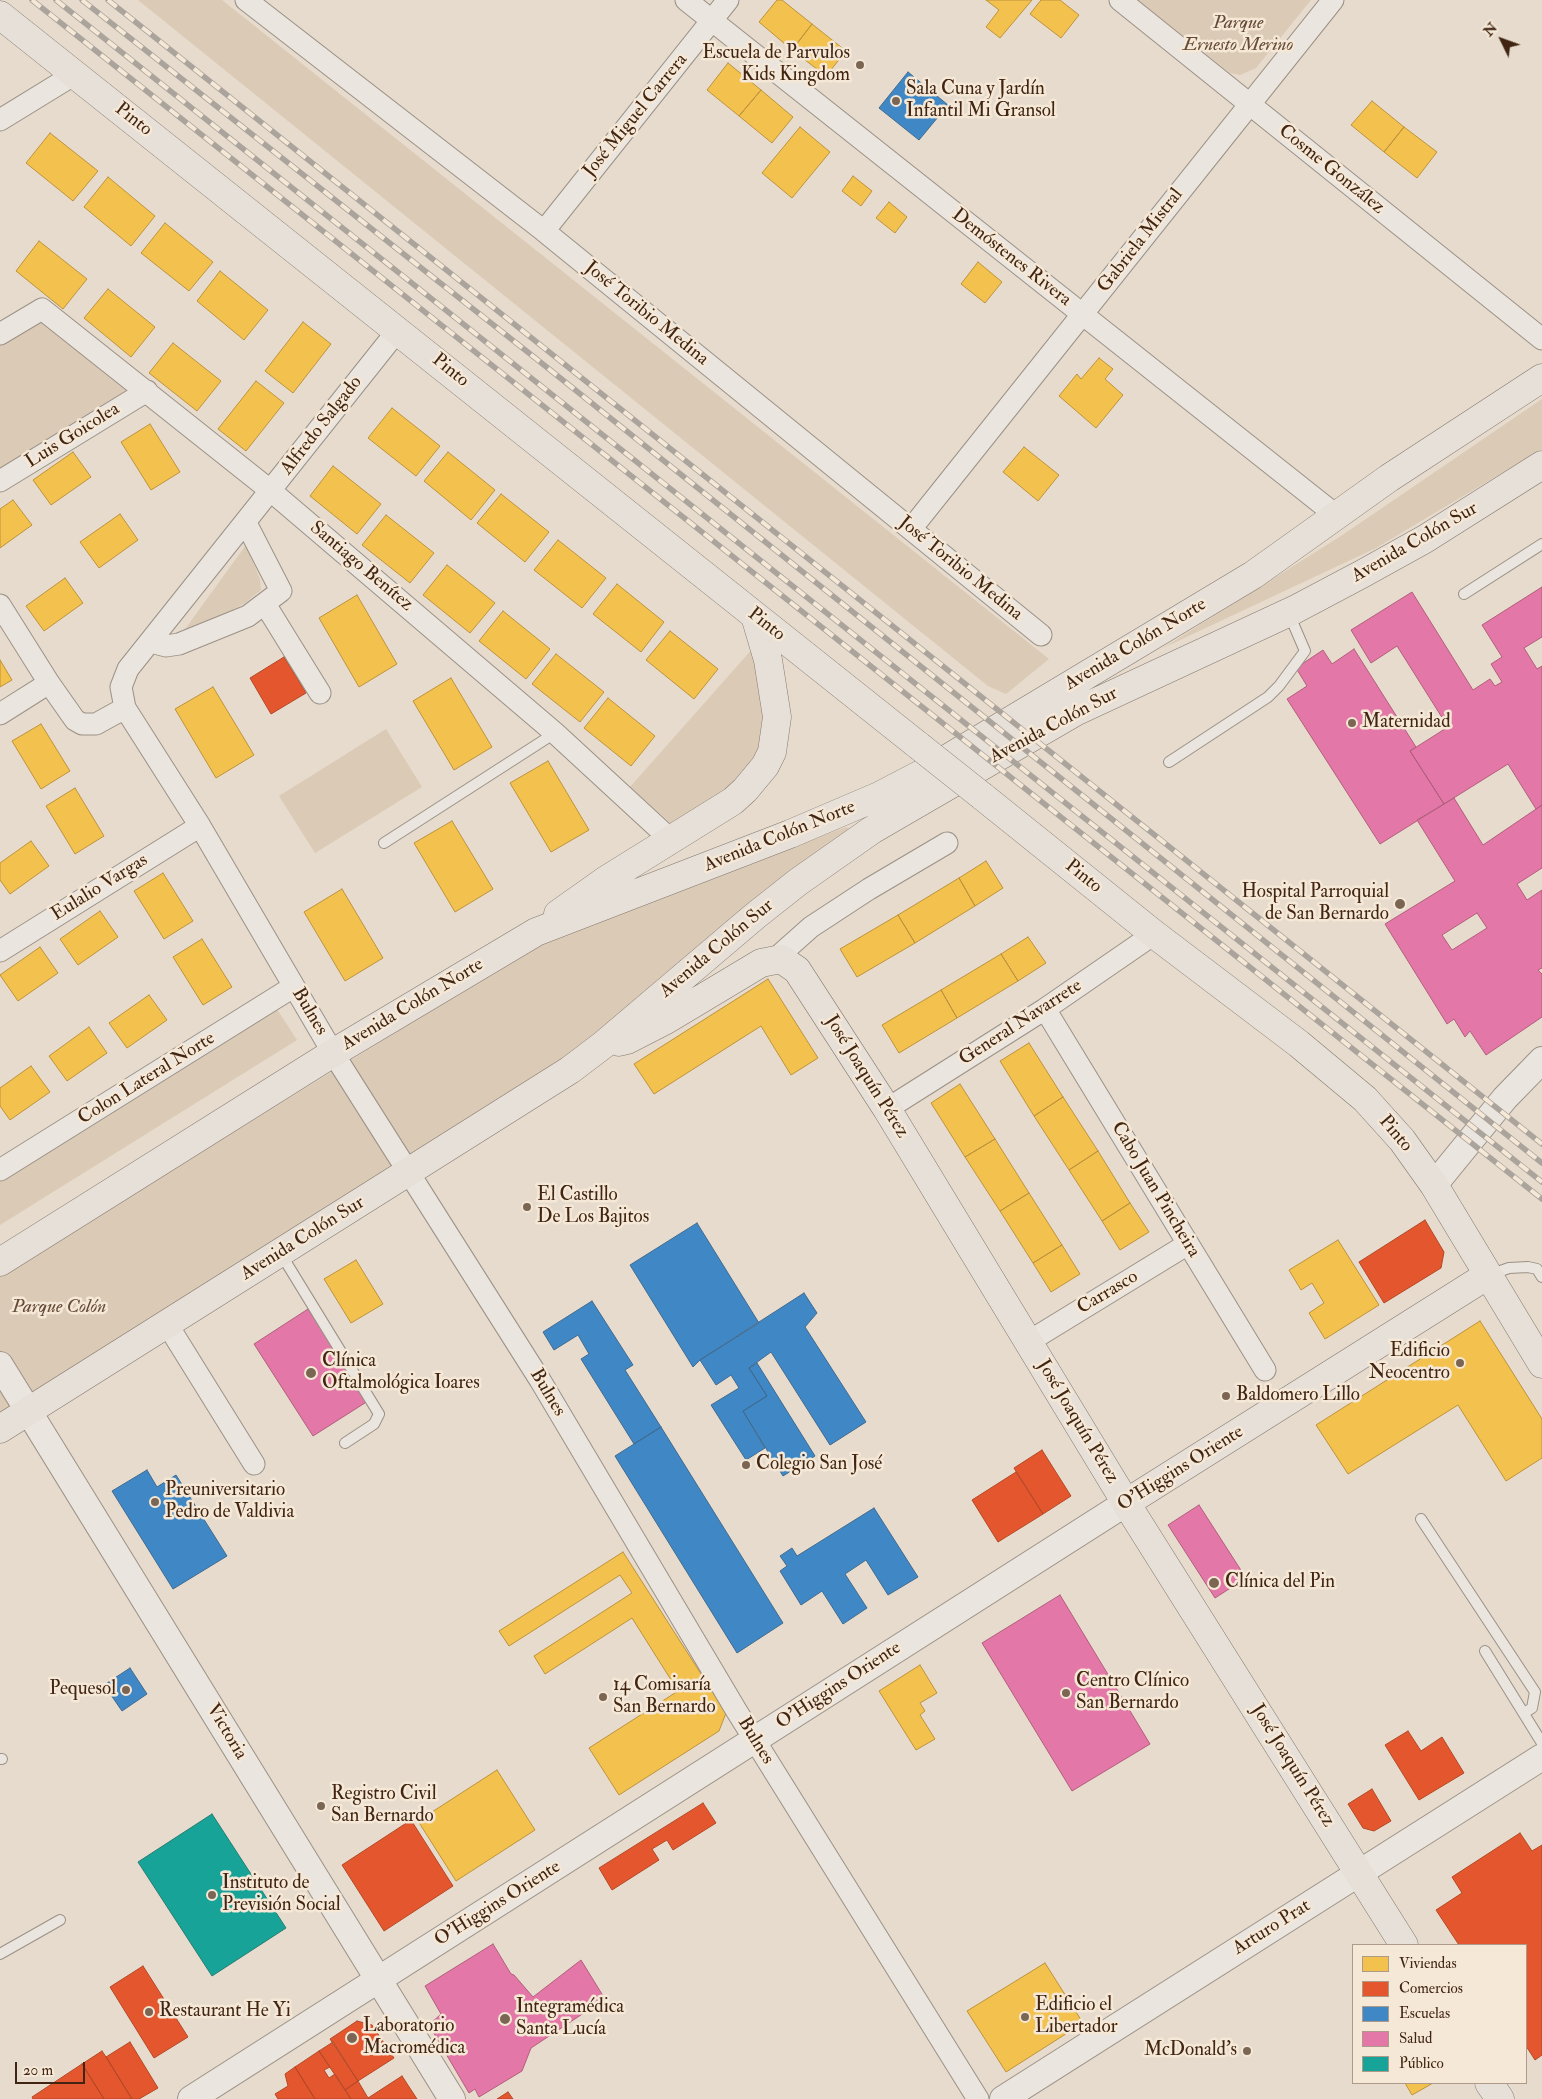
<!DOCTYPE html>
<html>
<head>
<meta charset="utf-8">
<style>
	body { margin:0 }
	#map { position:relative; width:1542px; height:2099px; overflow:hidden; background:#e6dbcc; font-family:"IM FELL Double Pica",serif }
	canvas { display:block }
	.legend { position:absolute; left:1352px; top:1944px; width:175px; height:140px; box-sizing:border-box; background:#f5e8d7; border:1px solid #ad9a88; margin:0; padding:6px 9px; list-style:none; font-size:15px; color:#412512 }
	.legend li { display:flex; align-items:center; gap:10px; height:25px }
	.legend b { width:25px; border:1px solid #ad9a88 }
	.north { position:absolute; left:1477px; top:15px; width:50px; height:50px; -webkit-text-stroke:4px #f5e8d7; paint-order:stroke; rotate:312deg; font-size:14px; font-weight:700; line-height:20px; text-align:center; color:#412512 }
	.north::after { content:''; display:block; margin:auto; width:18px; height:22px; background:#412512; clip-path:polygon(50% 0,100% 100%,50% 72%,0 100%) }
	.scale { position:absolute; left:15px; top:2062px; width:70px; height:22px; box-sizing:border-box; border:2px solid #412512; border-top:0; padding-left:6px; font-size:15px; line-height:18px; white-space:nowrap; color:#412512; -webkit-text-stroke:4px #f5e8d7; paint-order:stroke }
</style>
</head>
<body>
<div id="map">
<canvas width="1542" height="2099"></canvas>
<ul class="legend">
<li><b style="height:14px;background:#f2c14e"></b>Viviendas</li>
<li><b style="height:14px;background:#e4572e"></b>Comercios</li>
<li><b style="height:14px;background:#3f88c5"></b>Escuelas</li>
<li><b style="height:14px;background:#e377a8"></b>Salud</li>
<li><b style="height:14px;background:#17a398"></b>Público</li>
</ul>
<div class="north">N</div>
<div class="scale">20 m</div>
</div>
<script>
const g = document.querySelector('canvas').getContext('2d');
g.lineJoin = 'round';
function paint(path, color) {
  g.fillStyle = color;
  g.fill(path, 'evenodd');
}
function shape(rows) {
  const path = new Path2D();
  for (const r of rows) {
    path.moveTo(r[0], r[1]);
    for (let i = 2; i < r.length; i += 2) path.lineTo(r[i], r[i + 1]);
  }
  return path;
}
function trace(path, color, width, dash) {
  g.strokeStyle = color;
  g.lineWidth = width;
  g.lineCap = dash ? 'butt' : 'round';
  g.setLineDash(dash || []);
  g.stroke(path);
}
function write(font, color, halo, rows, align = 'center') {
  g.font = font + ' "IM FELL Double Pica",serif';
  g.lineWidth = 5;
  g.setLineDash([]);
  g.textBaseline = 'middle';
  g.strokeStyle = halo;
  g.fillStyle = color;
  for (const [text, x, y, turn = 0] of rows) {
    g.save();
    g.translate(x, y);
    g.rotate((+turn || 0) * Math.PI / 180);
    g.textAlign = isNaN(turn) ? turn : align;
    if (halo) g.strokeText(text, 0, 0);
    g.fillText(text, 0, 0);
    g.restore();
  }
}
const green = shape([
	[138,0,222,0,1049,659,1006,694,988,686],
	[1138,0,1311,0,1256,68,1240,75,1230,73],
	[35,315,134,395,0,479,0,337],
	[1542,399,1542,449,1376,548,1163,648,1341,536],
	[246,545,260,579,261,590,245,603,175,643],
	[754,647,765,707,762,750,738,785,673,825,630,787],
	[386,729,422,787,315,853,279,796],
	[846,827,850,829,574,1052,0,1415,0,1276,531,949],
	[276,1008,297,1040,0,1225,0,1174]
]);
const homes = shape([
	[777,0,782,0,812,24,792,50,759,22,777,0],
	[986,0,1032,0,1000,38,986,27,999,10,986,0],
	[1041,0,1060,0,1079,15,1061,38,1030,14,1041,0],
	[812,24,846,51,826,76,792,50,812,24],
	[728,63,761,90,739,116,707,90,728,63],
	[761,90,793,117,772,143,739,116,761,90],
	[1372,101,1404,127,1384,152,1351,125,1372,101],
	[800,127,830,152,792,198,762,173,800,127],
	[1404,127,1437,152,1417,178,1384,152,1404,127],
	[50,133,98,171,73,201,26,163,50,133],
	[853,176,872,191,861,206,842,191,853,176],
	[108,177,155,216,131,246,84,207,108,177],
	[889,202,907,217,895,233,876,218,889,202],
	[165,223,213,262,189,291,141,253,165,223],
	[39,241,87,279,63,309,16,271,39,241],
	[978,262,1002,282,985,303,961,284,978,262],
	[220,271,268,310,244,340,197,301,220,271],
	[108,289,155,327,131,357,84,318,108,289],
	[303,322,331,344,293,393,265,371,303,322],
	[173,343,221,381,197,411,149,373,173,343],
	[1099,358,1113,369,1105,379,1123,395,1096,428,1059,396,1077,374,1081,379,1099,358],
	[256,381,284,403,246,451,218,429,256,381],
	[392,408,440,446,416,476,368,438,392,408],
	[150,424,180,472,151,490,121,442,150,424],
	[1024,447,1059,475,1038,501,1003,472,1024,447],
	[73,452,91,477,51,505,33,480,73,452],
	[448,452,495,490,471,520,424,481,448,452],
	[333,466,381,504,357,534,310,496,333,466],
	[501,494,549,532,525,562,477,523,501,494],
	[13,500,32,525,0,548,0,509,13,500],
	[120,514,138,540,99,568,80,542,120,514],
	[386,515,434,553,410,583,362,545,386,515],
	[558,540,606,578,582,608,534,570,558,540],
	[447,565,495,603,470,633,423,595,447,565],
	[65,578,83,603,44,631,26,606,65,578],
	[617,584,664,622,641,652,593,614,617,584],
	[357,595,397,664,359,687,319,618,357,595],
	[503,611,550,649,526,679,479,641,503,611],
	[670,631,718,669,694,699,646,660,670,631],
	[556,654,604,692,580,722,532,684,556,654],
	[0,660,12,680,0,687,0,660],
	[451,678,492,747,454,770,413,701,451,678],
	[213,687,254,755,216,778,175,709,213,687],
	[608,698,655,736,631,766,584,728,608,698],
	[41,724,70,771,41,789,12,741,41,724],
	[548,761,589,830,551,852,510,783,548,761],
	[75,788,104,836,75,854,46,806,75,788],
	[452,821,493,889,455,912,414,843,452,821],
	[31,841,49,866,10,894,0,880,0,863,31,841],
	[986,861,1003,888,975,906,959,878,986,861],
	[163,873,193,921,164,939,134,891,163,873],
	[959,878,975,906,915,943,898,915,959,878],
	[342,889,383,958,345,981,304,912,342,889],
	[100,911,118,937,78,965,60,939,100,911],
	[898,915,915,943,857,977,840,949,898,915],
	[1028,937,1046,963,1018,981,1001,954,1028,937],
	[202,939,232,987,203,1005,173,957,202,939],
	[40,947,58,973,18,1001,0,975,40,947],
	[1001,954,1018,981,957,1018,941,990,1001,954],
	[768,979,818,1058,791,1075,761,1026,654,1094,634,1064,768,979],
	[941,990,957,1018,899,1053,882,1025,941,990],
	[149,995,167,1020,127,1048,109,1023,149,995],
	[89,1027,107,1053,67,1081,49,1056,89,1027],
	[1029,1043,1063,1097,1034,1116,1000,1061,1029,1043],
	[31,1066,50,1092,10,1120,0,1106,0,1088,31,1066],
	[960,1084,995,1139,965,1157,931,1103,960,1084],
	[1063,1097,1098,1151,1069,1170,1034,1116,1063,1097],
	[995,1139,1029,1193,1000,1211,965,1157,995,1139],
	[1098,1151,1130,1203,1102,1221,1069,1170,1098,1151],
	[1029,1193,1062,1245,1033,1263,1000,1211,1029,1193],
	[1130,1203,1149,1232,1120,1250,1102,1221,1130,1203],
	[1338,1240,1379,1305,1325,1339,1309,1313,1324,1303,1312,1283,1301,1290,1289,1270,1338,1240],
	[1062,1245,1080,1274,1051,1292,1033,1263,1062,1245],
	[356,1260,383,1304,351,1323,324,1279,356,1260],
	[1480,1321,1542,1419,1542,1458,1506,1481,1458,1405,1348,1474,1316,1425,1480,1321],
	[623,1552,726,1713,719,1731,619,1795,589,1748,678,1691,632,1618,545,1674,534,1656,632,1593,620,1575,509,1646,499,1631,623,1552],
	[920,1665,937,1693,920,1703,925,1711,920,1715,935,1739,916,1750,879,1691,920,1665],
	[497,1770,535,1830,456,1881,418,1821,497,1770],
	[1045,1963,1083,2023,1006,2072,967,2011,1045,1963],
	[1405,2083,1433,2083,1412,2095,1405,2083]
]);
const shops = shape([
	[284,657,306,693,271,714,250,678,284,657],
	[1425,1220,1444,1252,1441,1268,1384,1303,1359,1262,1425,1220],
	[1042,1450,1071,1496,1043,1514,1014,1468,1042,1450],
	[1016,1472,1043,1514,998,1542,972,1500,1016,1472],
	[1408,1731,1421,1751,1442,1737,1464,1773,1419,1800,1385,1745,1408,1731],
	[1372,1789,1391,1821,1374,1831,1363,1828,1348,1804,1372,1789],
	[703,1803,716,1823,673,1850,667,1840,652,1849,659,1860,612,1890,599,1868,703,1803],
	[411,1820,453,1886,384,1931,342,1865,411,1820],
	[1520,1833,1532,1851,1542,1845,1542,2055,1535,2060,1526,2046,1526,1945,1459,1945,1436,1910,1462,1893,1452,1877,1520,1833],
	[143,1966,188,2037,154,2058,110,1987,143,1966],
	[357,2021,372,2025,394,2058,358,2081,330,2039,357,2021],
	[130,2042,158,2088,139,2099,132,2099,106,2057,130,2042],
	[333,2042,358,2081,345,2090,319,2051,333,2042],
	[102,2051,106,2057,132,2099,104,2099,82,2064,102,2051],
	[319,2051,330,2067,324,2070,329,2078,335,2074,351,2099,315,2099,295,2067,319,2051],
	[82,2064,104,2099,33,2099,32,2097,82,2064],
	[295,2067,315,2099,278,2099,275,2094,288,2086,285,2074,295,2067],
	[402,2076,417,2099,369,2099,368,2098,402,2076],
	[358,2081,368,2098,366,2099,351,2099,345,2090,358,2081],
	[508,2092,513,2099,497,2099,508,2092]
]);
const schools = shape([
	[908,72,948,105,919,140,879,108,908,72],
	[697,1223,759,1323,700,1360,693,1367,630,1265,697,1223],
	[804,1293,817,1313,805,1327,866,1422,830,1445,771,1352,749,1368,767,1396,743,1411,765,1448,746,1460,711,1405,739,1388,731,1375,716,1385,700,1360,804,1293],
	[592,1301,633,1365,625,1370,661,1427,634,1444,581,1359,589,1354,578,1335,554,1350,543,1332,592,1301],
	[757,1363,815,1456,783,1476,743,1411,767,1396,749,1368,757,1363],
	[661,1427,783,1623,737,1653,615,1456,661,1427],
	[147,1470,157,1487,176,1475,227,1556,173,1589,112,1491,147,1470],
	[874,1508,918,1577,888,1595,866,1560,845,1574,867,1608,843,1624,822,1591,801,1605,780,1571,787,1566,780,1556,792,1548,797,1556,874,1508],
	[130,1668,147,1694,122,1711,104,1685,130,1668]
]);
const health = shape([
	[1542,587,1542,637,1524,648,1537,669,1542,666,1542,805,1536,809,1508,764,1444,804,1410,751,1448,727,1397,646,1371,663,1351,630,1412,592,1473,690,1490,679,1495,686,1502,682,1491,664,1502,657,1482,625,1542,587],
	[1354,649,1416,747,1410,751,1444,804,1380,844,1287,699,1307,686,1296,668,1323,650,1332,664,1354,649],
	[1454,798,1483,845,1542,805,1542,868,1517,884,1527,900,1542,890,1542,968,1538,970,1542,974,1542,1017,1486,1055,1470,1031,1465,1037,1454,1019,1447,1024,1385,924,1455,881,1417,820,1454,798],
	[1477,913,1487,928,1452,950,1442,935,1477,913],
	[308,1309,368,1401,313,1436,254,1344,308,1309],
	[1199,1505,1246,1578,1215,1598,1168,1525,1199,1505],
	[1060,1595,1150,1744,1072,1791,982,1643,1060,1595],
	[493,1944,511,1974,514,1975,533,1997,581,1960,605,1999,531,2048,522,2071,479,2097,475,2089,469,2093,429,2025,441,2014,425,1986,493,1944]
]);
const public = shape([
	[212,1814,286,1928,212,1976,138,1862,212,1814]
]);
const service = shape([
	[1464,594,1542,544],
	[1169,762,1268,697,1279,686,1305,651,1289,614],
	[384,843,555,733],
	[281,1254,379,1414,374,1424,345,1443],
	[1489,1275,1509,1268,1528,1267,1537,1269,1542,1277],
	[1421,1519,1535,1692,1532,1708,1524,1713],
	[1485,1651,1542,1743],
	[0,1759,2,1759],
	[0,1954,60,1920]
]);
const minor = shape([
	[246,0,544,231,1041,635],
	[686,0,1337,516],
	[1120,0,1542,339],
	[0,120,75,74],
	[544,231,728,0],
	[398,330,128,669,121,687,125,708,200,826,333,1053,540,1380,736,1710,978,2099],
	[0,334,42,309,271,491,555,733,670,839],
	[0,481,147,391],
	[911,529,1333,0],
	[265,604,320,693],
	[0,605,49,683,75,720,82,724,96,724,125,708],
	[151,642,166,646,179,644,248,616,281,591,246,523],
	[0,714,49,683],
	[0,951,200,826],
	[775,959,811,927,869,889,947,843],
	[1045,1009,1265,1370],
	[887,1109,1045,1009,1154,934],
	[0,1170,293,987],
	[167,1324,254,1464],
	[1028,1342,1188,1244]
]);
const tertiary = shape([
	[1434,1185,1505,1098,1542,1060],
	[0,1365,452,2099],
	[191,2099,1126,1503],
	[1003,2099,1542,1757]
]);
const primary = shape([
	[0,15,919,746],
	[982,796,1154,934,1299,1044,1365,1099,1402,1140,1434,1185,1542,1364],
	[558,914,606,880,733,801,745,790,765,766,772,752,777,717,768,660,755,616],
	[619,1042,627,1040,666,1020,761,963,781,959,797,970,887,1109,1126,1503,1404,1945],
	[0,1262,333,1053,536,932,790,834,879,796,925,772,1253,575,1389,478,1542,378],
	[0,1429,570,1070,603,1045,755,916,798,882,872,830,1077,711,1294,610,1362,574,1425,539,1542,465],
	[1126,1503,1488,1275],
	[1489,2083,1500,2099]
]);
const rail = shape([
	[32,0,1542,1199],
	[56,0,1542,1182],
	[82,0,534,357,1542,1163],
	[108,0,1542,1144]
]);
const primaryBridge = shape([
	[919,746,982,796]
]);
const markers = [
	[860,65,5,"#7b6553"],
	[896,101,5,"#7b6553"],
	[1352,723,5,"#7b6553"],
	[1400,904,6,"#7b6553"],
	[527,1207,5,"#7b6553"],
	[1460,1363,5,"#7b6553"],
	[311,1373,6,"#7b6553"],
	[1226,1396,5,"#7b6553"],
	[746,1465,5,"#7b6553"],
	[155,1502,5,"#7b6553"],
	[1214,1583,6,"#7b6553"],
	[126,1690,5,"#7b6553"],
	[1066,1693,5,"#7b6553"],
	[603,1697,5,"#7b6553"],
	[321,1806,5,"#7b6553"],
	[212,1895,5,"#7b6553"],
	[149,2012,5,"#7b6553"],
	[1025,2017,5,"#7b6553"],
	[505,2019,6,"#7b6553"],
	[352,2038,6,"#7b6553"],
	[1247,2051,5,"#7b6553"]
];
const parkNames = [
	["Parque",1238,24],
	["Ernesto Merino",1238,46],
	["Parque Colón",59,1308]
];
const poiNames = [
	["Escuela de Parvulos",850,54,"right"],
	["Kids Kingdom",850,76,"right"],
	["Sala Cuna y Jardín",906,90],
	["Infantil Mi Gransol",906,112],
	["Maternidad",1362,723],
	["Hospital Parroquial",1389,893,"right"],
	["de San Bernardo",1389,915,"right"],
	["El Castillo",537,1196],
	["De Los Bajitos",537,1218],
	["Edificio",1450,1352,"right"],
	["Neocentro",1450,1374,"right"],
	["Clínica",322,1362],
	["Oftalmológica Ioares",322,1384],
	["Baldomero Lillo",1236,1396],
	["Colegio San José",756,1465],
	["Preuniversitario",165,1491],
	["Pedro de Valdivia",165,1513],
	["Clínica del Pin",1225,1583],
	["Centro Clínico",1076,1682],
	["San Bernardo",1076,1704],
	["14 Comisaría",613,1686],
	["San Bernardo",613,1708],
	["Pequesol",116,1690,"right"],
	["Registro Civil",331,1795],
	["San Bernardo",331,1817],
	["Instituto de",222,1884],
	["Previsión Social",222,1906],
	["Edificio el",1035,2006],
	["Libertador",1035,2028],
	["Integramédica",516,2008],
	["Santa Lucía",516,2030],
	["Restaurant He Yi",159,2012],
	["Laboratorio",363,2027],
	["Macromédica",363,2049],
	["McDonald's",1237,2051,"right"]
];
const streetNames = [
	["José Miguel Carrera",636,116,-51],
	["Pinto",133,120,38],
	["Cosme González",1331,170,39],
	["Gabriela Mistral",1141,241,-52],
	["Demóstenes Rivera",1011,258,38],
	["José Toribio Medina",646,314,39],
	["Pinto",450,371,39],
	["Alfredo Salgado",322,426,-52],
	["Luis Goicolea",73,436,-32],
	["Avenida Colón Sur",1415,543,-30],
	["Santiago Benítez",361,567,40],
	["José Toribio Medina",960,569,39],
	["Pinto",766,625,38],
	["Avenida Colón Norte",1136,645,-31],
	["Avenida Colón Sur",1054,726,-28],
	["Avenida Colón Norte",780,837,-22],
	["Pinto",1083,877,39],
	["Eulalio Vargas",100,888,-32],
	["Avenida Colón Sur",717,949,-40],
	["Avenida Colón Norte",413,1005,-31],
	["Bulnes",309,1012,59],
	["General Navarrete",1021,1023,-33],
	["José Joaquín Pérez",866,1077,58],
	["Colon Lateral Norte",147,1079,-32],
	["Pinto",1395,1134,50],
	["Cabo Juan Pincheira",1155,1190,59],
	["Avenida Colón Sur",303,1239,-32],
	["Carrasco",1108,1293,-31],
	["Bulnes",547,1393,59],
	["José Joaquín Pérez",1077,1422,59],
	["O'Higgins Oriente",1181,1469,-32],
	["O'Higgins Oriente",839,1686,-33],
	["Victoria",226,1732,59],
	["Bulnes",755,1741,58],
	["José Joaquín Pérez",1292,1766,58],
	["O'Higgins Oriente",498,1904,-32],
	["Arturo Prat",1272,1928,-32]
];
paint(green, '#dbcab5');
paint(homes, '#f2c14e');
trace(homes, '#bd923c', 1);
paint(shops, '#e4572e');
trace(shops, '#b34826', 1);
paint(schools, '#3f88c5');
trace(schools, '#406a8f', 1);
paint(health, '#e377a8');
trace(health, '#b25e7b', 1);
paint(public, '#17a398');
trace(public, '#247d70', 1);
trace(service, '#9b9186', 12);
trace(minor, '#9b9186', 23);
trace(tertiary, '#9b9186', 28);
trace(primary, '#83796e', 29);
trace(service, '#eae5de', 10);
trace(minor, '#eae5de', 21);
trace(tertiary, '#eae5de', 26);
trace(primary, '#e7e0d8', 28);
trace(rail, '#aba49c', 5.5);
trace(rail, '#f5e8d7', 4, [11]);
trace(primaryBridge, '#83796e', 29, []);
trace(primaryBridge, '#e7e0d8', 28);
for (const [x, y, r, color] of markers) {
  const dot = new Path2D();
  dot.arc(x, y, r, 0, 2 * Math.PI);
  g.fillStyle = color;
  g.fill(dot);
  trace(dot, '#f5e8d7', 2);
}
write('italic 19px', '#654b36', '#f5e8d7', parkNames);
write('19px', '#412512', '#f5e8d7', poiNames, 'left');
write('19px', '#412512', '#f5e8d7', streetNames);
</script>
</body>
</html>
